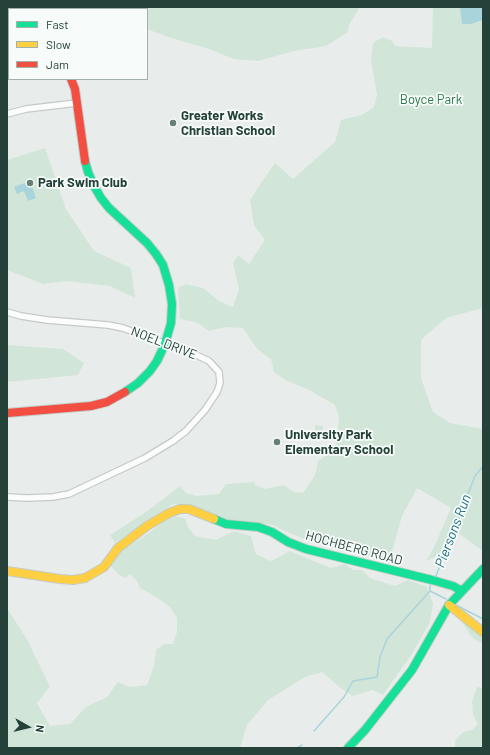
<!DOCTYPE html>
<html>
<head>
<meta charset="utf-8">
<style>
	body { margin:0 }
	#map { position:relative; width:490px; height:755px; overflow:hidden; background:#e8edeb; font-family:Barlow,sans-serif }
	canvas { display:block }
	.frame { position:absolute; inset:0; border:8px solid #24423a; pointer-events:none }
	.legend { position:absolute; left:8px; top:8px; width:140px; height:72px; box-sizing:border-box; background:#f7fbf9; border:1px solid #a3b1ad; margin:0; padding:5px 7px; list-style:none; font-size:12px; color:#24423a }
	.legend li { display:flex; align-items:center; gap:8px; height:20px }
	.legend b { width:20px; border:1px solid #a3b1ad }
	.north { position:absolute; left:8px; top:707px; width:40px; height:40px; -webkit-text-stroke:3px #f7fbf9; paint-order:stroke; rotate:98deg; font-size:11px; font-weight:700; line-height:16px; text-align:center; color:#24423a }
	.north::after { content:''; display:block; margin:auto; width:14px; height:18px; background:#24423a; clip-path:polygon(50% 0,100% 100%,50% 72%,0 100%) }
</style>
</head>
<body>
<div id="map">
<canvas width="490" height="755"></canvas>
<div class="frame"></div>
<ul class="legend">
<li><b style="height:5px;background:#16e098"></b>Fast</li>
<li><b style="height:5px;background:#ffcf43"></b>Slow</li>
<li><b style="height:5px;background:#f24e42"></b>Jam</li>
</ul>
<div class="north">N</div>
</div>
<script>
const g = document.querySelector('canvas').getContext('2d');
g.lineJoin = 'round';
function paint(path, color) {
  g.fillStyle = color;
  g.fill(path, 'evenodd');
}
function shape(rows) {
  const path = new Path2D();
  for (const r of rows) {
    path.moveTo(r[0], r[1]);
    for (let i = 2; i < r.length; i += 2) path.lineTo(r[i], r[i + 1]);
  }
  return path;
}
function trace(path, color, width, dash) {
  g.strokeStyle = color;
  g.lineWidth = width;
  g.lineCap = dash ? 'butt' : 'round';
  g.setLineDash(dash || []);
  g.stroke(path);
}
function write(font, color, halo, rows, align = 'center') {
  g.font = font + ' Barlow,sans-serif';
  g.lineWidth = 3.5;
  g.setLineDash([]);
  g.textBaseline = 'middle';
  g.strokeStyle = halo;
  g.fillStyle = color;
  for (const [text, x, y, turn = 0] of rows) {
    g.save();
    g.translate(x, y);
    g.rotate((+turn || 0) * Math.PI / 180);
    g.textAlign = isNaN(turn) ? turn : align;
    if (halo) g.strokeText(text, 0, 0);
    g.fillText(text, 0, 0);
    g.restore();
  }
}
const green = shape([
	[148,7,360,7,349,25,348,32,326,46,294,51,258,61,234,59,209,49,168,37,147,29],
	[433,7,483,7,483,308,446,318,421,340,421,378,433,412,450,423,483,429,483,551,458,533,450,550,426,561,435,545,451,508,417,488,402,516,389,562,353,551,312,542,287,532,273,525,248,521,225,519,189,504,173,504,115,543,110,535,146,512,180,486,186,493,196,496,219,494,226,484,254,482,255,485,265,489,284,485,294,492,303,493,314,477,317,468,318,461,327,455,336,444,339,417,335,405,309,390,285,380,274,372,271,359,257,349,243,328,225,327,209,331,198,323,180,319,178,288,186,284,203,288,219,301,233,307,239,289,233,263,238,255,249,264,265,240,254,225,250,200,261,183,275,163,293,179,335,142,341,120,362,115,374,107,377,95,371,60,373,43,383,37,392,41,395,46,432,48],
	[45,148,66,209,94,251,131,268,135,298,110,286,67,281,43,284,7,270,7,160],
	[7,345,63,349,84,363,78,375,7,382],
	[315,425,323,426,322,435,315,434],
	[171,516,185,518,188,527,195,536,216,540,234,531,251,536,256,554,271,561,290,551,331,568,345,564,353,570,362,570,370,578,395,586,408,580,427,587,433,604,430,622,412,654,383,695,372,690,353,696,338,686,322,672,305,677,268,700,247,725,240,748,7,748,7,608,28,641,50,687,37,703,50,726,70,724,86,707,107,697,118,682,130,687,147,685,154,666,156,650,164,644,173,644,177,632,177,618,170,607,156,597,140,588,137,581,130,574,125,578,118,574,110,565,123,550,149,533],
	[460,619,471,626,483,636,483,643,478,642,471,636],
	[477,687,483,688,483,748,456,748,455,747,455,741,463,732,472,730,478,724,473,715,472,701]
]);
const water = shape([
	[460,7,483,7,483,20,471,24,462,24],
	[30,181,36,198,28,201,24,191,17,194,14,187]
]);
const stream = shape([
	[436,576,475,476,483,466],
	[430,591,446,599],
	[458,606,483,619],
	[314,731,344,697,353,681,377,677,380,657,387,639,430,591,430,585],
	[297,748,302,745]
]);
const street = shape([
	[91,7,92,9],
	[7,114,26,109,77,103],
	[7,312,21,316,47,320,108,325,123,328,194,354,209,361,219,372,220,383,217,392,205,410,186,431,173,441,145,458,69,494,53,497,27,498,7,497]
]);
const fast = shape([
	[85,161,88,172,94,186,101,198,109,208,147,243,156,254,163,265,169,285,172,304,171,323,165,344,157,361,150,371,138,383,125,392],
	[214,519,226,524,258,527,272,532,288,542,306,549,432,580,453,586,462,591],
	[348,748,365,730,412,670,449,605,483,569]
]);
const slow = shape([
	[7,19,9,20],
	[7,571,60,579,73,580,85,578,104,567,118,548,147,526,169,513,180,509,189,509,214,519],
	[449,605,483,632]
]);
const jam = shape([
	[71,79,75,89,85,161],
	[7,413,91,406,107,402,125,392]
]);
const markers = [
	[173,123,4,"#697e78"],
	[30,183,4,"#697e78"],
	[277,442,4,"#697e78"]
];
const parkNames = [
	["Boyce Park",431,100]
];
const poiNames = [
	["Greater Works",181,116],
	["Christian School",181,131],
	["Park Swim Club",38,183],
	["University Park",285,435],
	["Elementary School",285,450]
];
const streetNames = [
	["NOEL DRIVE",164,343,21],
	["HOCHBERG ROAD",354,548,15]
];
const waterNames = [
	["Piersons Run",453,531,-69]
];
paint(green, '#d1e6d8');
paint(water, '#a9d4db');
trace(stream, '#a9d4db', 1.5);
trace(street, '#c5cac8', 8);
trace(fast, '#c3cbc8', 10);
trace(slow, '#c3cbc8', 10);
trace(jam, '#c3cbc8', 10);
trace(street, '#fcfcfc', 5.5);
trace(fast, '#16e098', 8);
trace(slow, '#ffcf43', 8);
trace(jam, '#f24e42', 8);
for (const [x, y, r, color] of markers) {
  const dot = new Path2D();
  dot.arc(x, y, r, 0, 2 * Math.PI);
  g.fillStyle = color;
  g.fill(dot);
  trace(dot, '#f7fbf9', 1.5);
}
write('13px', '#2d7a4b', '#f7fbf9', parkNames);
write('bold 13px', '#24423a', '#f7fbf9', poiNames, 'left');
write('13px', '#24423a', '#f7fbf9', streetNames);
write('italic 14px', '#1c6f80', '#f7fbf9', waterNames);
</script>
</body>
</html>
